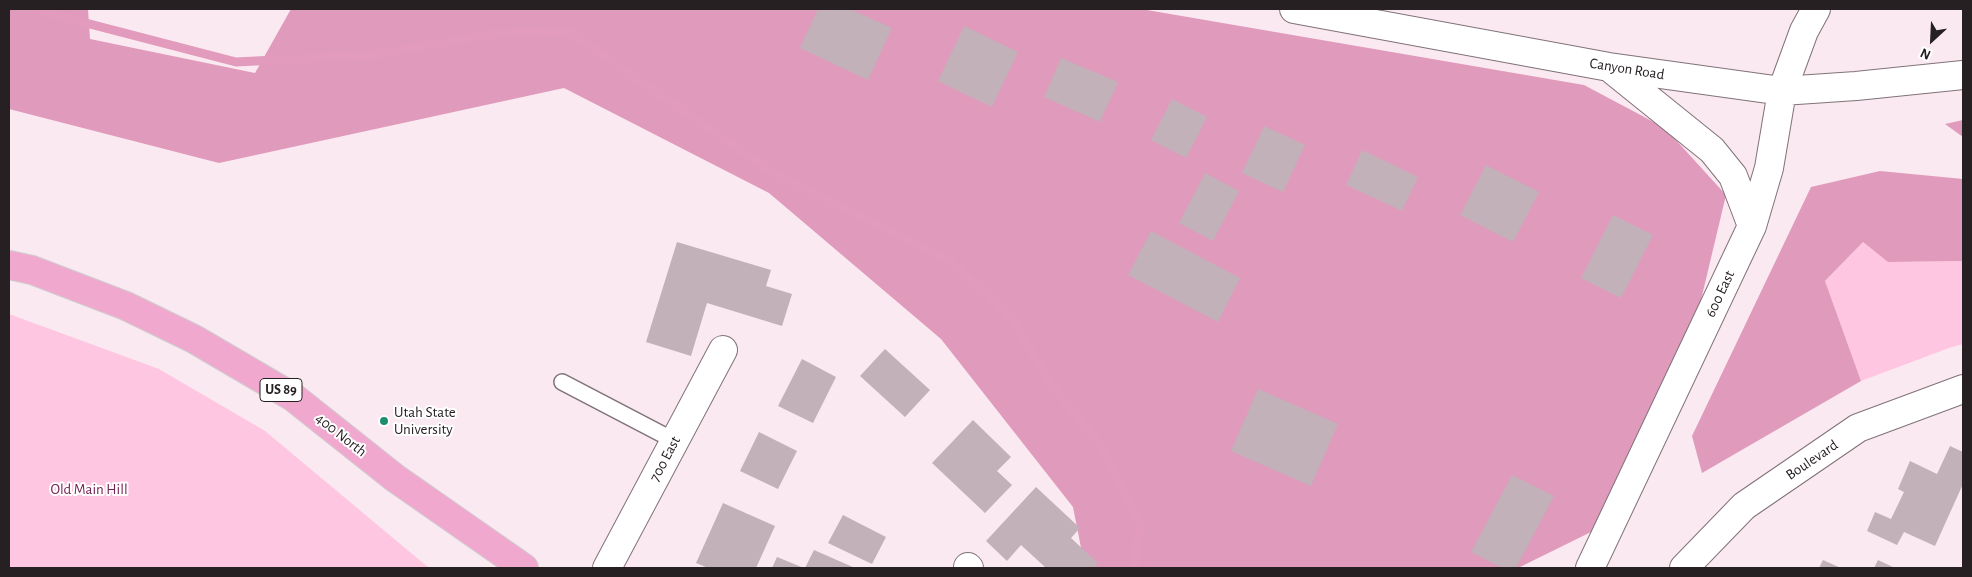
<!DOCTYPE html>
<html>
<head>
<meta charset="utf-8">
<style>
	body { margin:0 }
	#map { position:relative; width:1972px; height:577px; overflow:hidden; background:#fae9f0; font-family:"Alegreya Sans",sans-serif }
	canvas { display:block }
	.frame { position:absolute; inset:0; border:10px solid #272023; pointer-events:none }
	.north { position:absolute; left:1907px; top:15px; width:50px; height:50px; -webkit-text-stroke:4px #fff; paint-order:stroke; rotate:205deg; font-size:14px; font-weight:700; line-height:20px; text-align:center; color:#272023 }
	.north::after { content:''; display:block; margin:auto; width:18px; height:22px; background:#272023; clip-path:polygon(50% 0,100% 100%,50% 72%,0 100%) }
</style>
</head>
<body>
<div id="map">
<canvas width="1972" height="577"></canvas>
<div class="frame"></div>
<div class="north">N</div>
</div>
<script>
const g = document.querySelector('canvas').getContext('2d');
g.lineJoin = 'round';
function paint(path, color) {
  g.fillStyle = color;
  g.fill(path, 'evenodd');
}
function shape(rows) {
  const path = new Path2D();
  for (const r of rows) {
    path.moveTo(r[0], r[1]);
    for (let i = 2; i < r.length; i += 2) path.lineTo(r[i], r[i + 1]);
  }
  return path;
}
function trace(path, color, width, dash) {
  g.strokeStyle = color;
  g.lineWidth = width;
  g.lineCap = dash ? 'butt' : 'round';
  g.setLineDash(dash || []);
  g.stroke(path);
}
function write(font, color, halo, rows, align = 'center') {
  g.font = font + ' "Alegreya Sans",sans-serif';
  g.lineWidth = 4;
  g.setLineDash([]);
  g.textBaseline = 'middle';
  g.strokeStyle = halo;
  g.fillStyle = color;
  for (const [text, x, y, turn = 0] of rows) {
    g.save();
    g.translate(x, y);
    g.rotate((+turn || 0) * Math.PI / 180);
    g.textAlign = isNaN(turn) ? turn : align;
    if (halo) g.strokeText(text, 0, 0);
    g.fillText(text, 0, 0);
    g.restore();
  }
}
const green = shape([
	[1863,242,1888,262,1963,261,1963,344,1949,348,1861,381,1825,281],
	[9,314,159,369,265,431,429,568,9,568]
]);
const forest = shape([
	[9,9,88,9,90,39,255,73,291,9,1141,9,1584,85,1665,128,1726,195,1701,300,1591,532,1518,568,1085,568,1073,507,941,339,769,193,564,88,219,163,9,109],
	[1963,120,1963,137,1945,124],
	[1880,171,1963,179,1963,261,1888,262,1863,242,1825,281,1861,381,1702,473,1692,436,1811,187]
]);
const stream = shape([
	[32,9,236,62,372,55,494,34,568,31,781,178,951,262,1009,314,1051,385,1101,445,1140,523,1134,568]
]);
const building = shape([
	[818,9,850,9,892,28,868,80,800,48],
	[964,26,1018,52,992,107,938,81],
	[1061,58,1118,82,1100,122,1044,97],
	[1172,99,1207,117,1186,158,1151,140],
	[1264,126,1305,145,1283,192,1242,173],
	[1362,150,1418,177,1402,211,1346,185],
	[1486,165,1539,192,1513,242,1460,215],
	[1205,173,1239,191,1213,241,1179,223],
	[1613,215,1653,235,1621,298,1581,278],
	[1151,231,1240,278,1218,322,1128,275],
	[677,242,771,270,766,286,792,294,782,326,707,303,691,356,646,342],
	[885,349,930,390,905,417,860,376],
	[802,359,836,377,813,423,778,406],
	[1258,389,1338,424,1311,486,1231,451],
	[973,420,1011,457,997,471,1012,485,985,513,932,463],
	[759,432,797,451,778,489,740,471],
	[1950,446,1963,452,1963,484,1935,546,1904,532,1897,545,1867,531,1875,512,1891,519,1904,492,1898,489,1910,461,1937,474],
	[1512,475,1554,496,1516,568,1502,568,1471,552],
	[1036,487,1080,528,1071,538,1098,563,1094,568,1046,568,1021,545,1007,561,986,541],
	[723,503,775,526,756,568,708,568,696,563],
	[843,515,886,537,872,564,828,543],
	[814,550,855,568,805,568],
	[777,557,804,568,772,568],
	[1823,560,1841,568,1819,568],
	[1878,560,1895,568,1874,568]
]);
const lane = shape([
	[562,382,675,441]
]);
const street = shape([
	[1782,91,1804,31,1816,9],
	[968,567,969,568],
	[607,568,723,350]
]);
const secondary = shape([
	[1294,9,1609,67,1782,91,1856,86,1963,75],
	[1609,67,1712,150,1733,176,1752,226],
	[1590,568,1752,226,1769,168,1782,91],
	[1684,568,1744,506,1858,428,1963,389]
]);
const primary = shape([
	[9,265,32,270,126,306,194,339,293,397,395,478,524,568]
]);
const markers = [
	[384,421,5,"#1c8e6f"]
];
const shields = [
	[281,390,42]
];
const shieldNames = [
	["US 89",281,390]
];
const streetNames = [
	["Canyon Road",1627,69,9],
	["600 East",1720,294,-65],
	["400 North",341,435,38],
	["700 East",665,459,-62],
	["Boulevard",1812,460,-34]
];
const poiNames = [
	["Utah State",394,412],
	["University",394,429]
];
const parkNames = [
	["Old Main Hill",89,489]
];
paint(green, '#fec6e0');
paint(forest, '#e09abc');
trace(stream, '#e29bbd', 9);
paint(building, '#c2b1b9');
trace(lane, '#817279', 18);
trace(street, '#817279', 30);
trace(secondary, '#817279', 30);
trace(primary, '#cfcecf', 30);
trace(lane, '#fff', 15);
trace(street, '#fff', 28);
trace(secondary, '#fff', 28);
trace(primary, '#f1a8cf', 28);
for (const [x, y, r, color] of markers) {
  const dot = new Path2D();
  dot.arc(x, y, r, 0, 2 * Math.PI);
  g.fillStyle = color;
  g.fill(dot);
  trace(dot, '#fff', 2);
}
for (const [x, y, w] of shields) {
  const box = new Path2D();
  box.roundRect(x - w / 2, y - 11.5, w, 23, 4);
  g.fillStyle = '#fff';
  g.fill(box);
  trace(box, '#272023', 1);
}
write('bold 14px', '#272023', null, shieldNames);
write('15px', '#272023', '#fff', streetNames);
write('15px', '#272023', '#fff', poiNames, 'left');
write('15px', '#742251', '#fff', parkNames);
</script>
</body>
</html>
